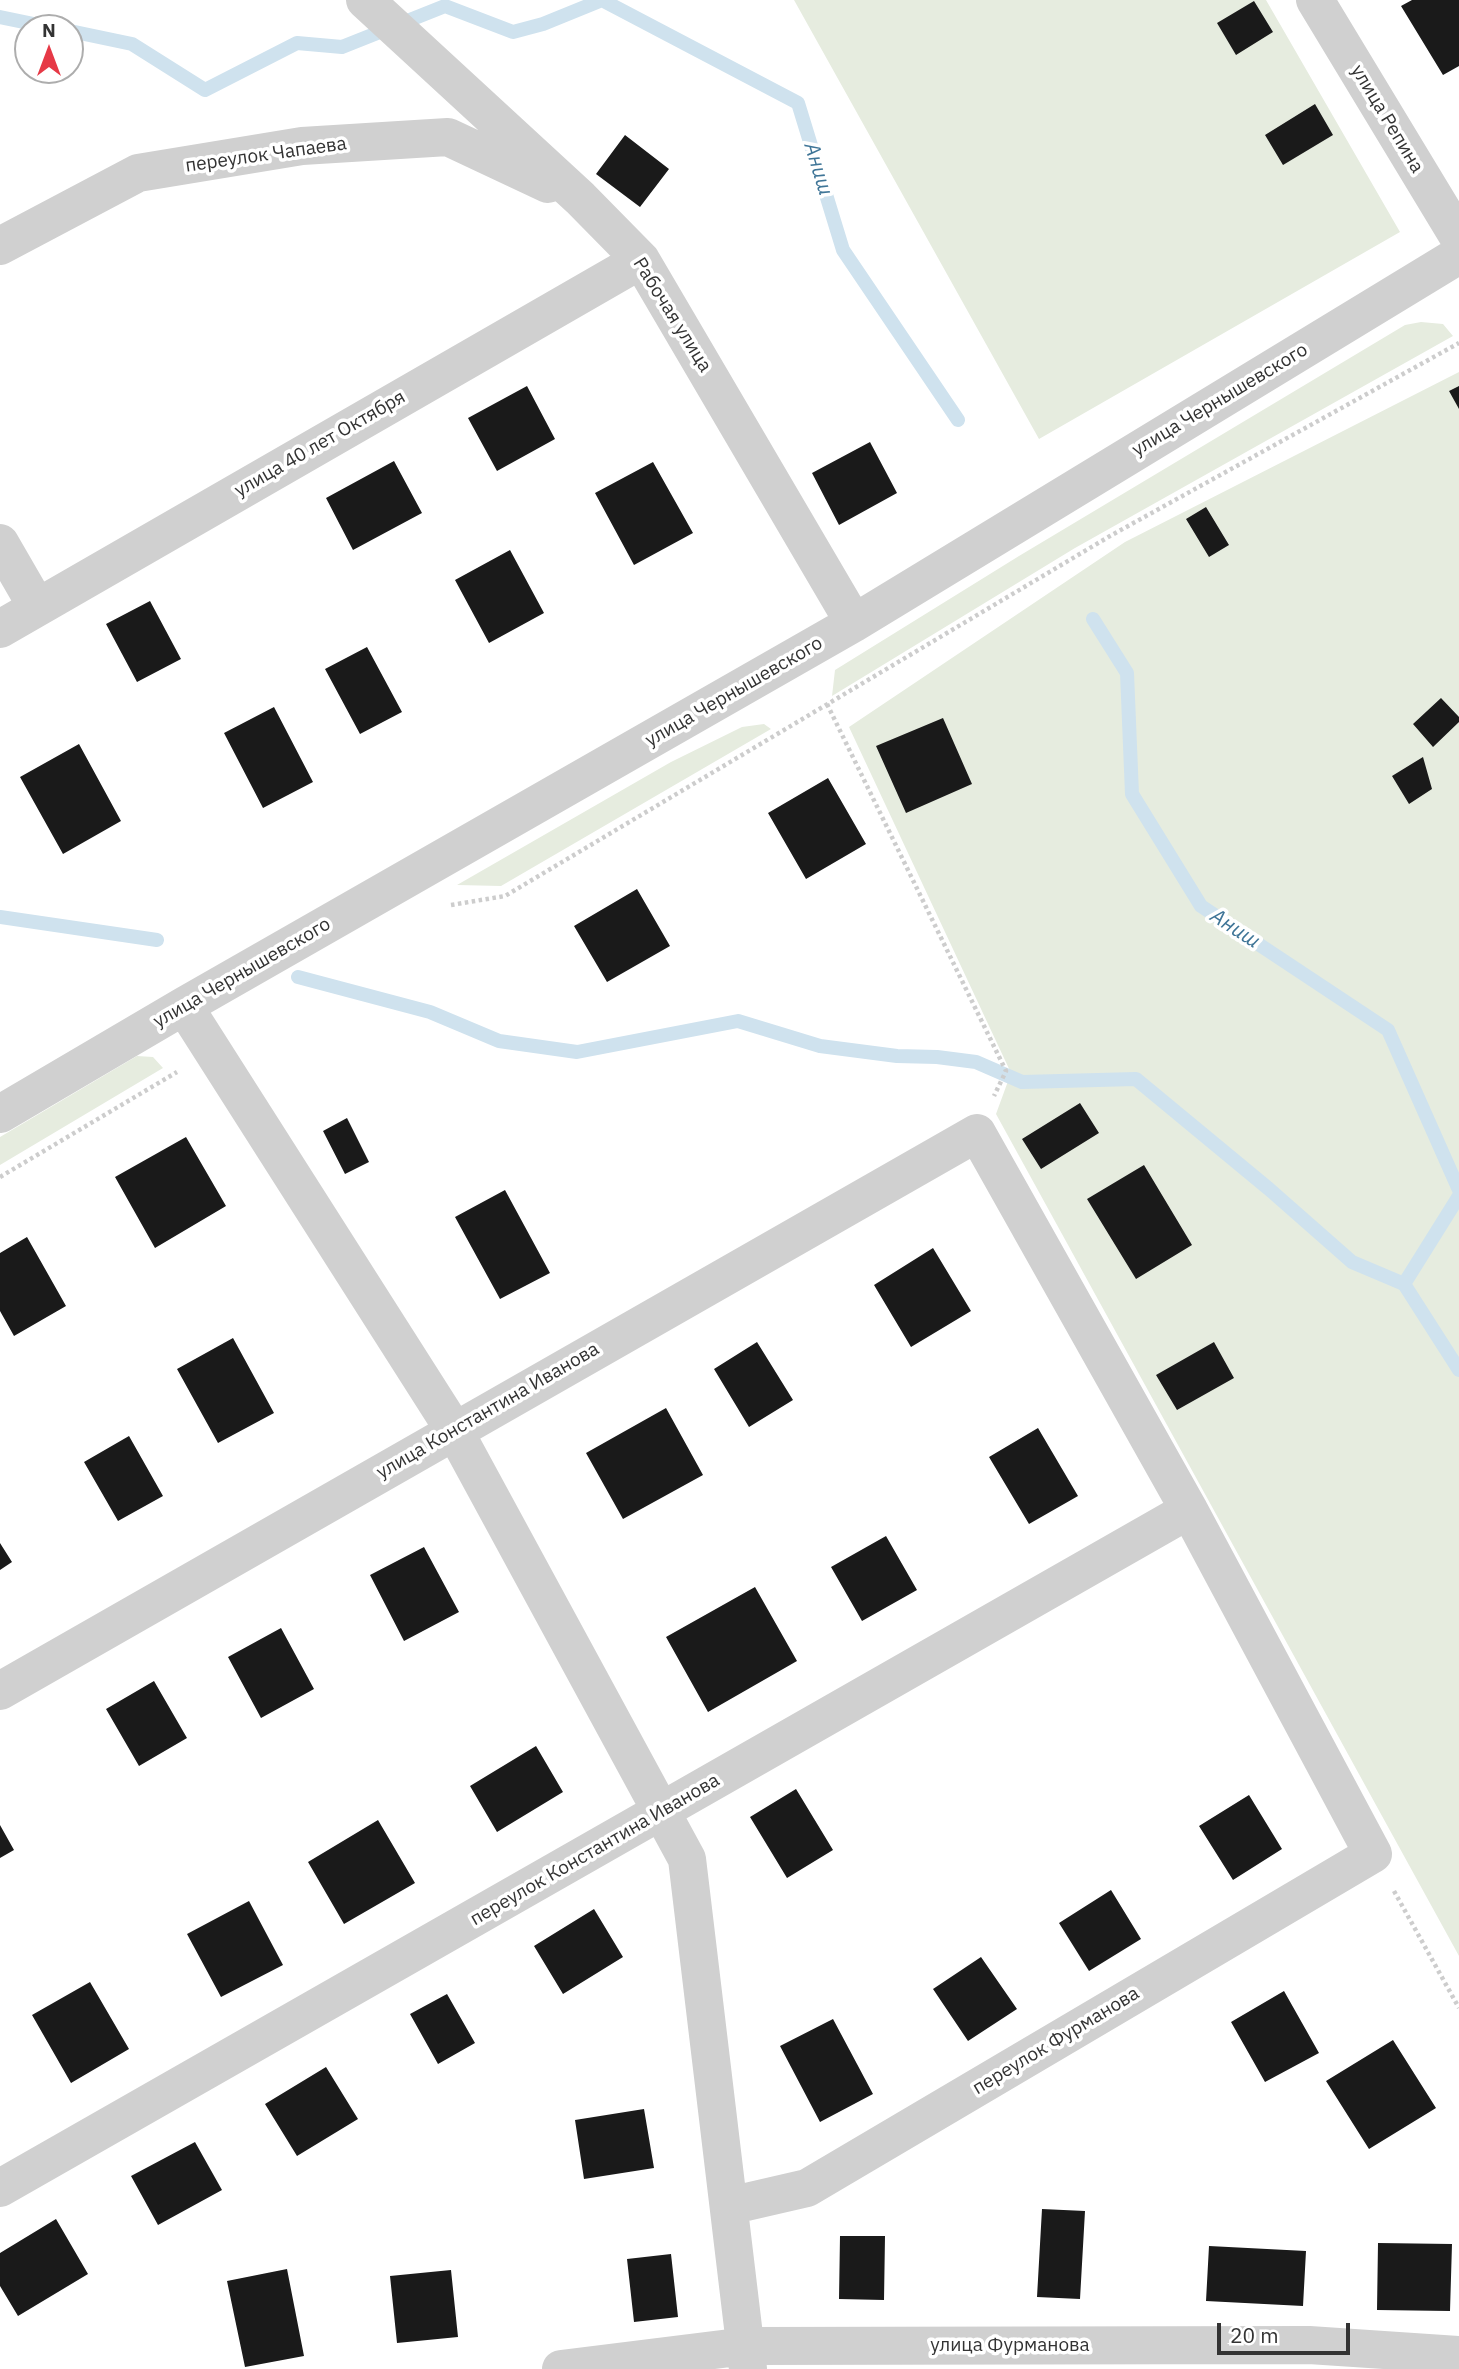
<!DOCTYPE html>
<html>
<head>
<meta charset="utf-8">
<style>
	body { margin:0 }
	#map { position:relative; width:1459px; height:2369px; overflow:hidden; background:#fff; font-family:"IBM Plex Sans",sans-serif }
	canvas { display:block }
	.north { position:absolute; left:14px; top:14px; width:70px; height:70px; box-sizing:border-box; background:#fff; border:2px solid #adadad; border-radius:50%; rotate:0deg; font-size:19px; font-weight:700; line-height:28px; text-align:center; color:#333 }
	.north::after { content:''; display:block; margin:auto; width:24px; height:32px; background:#e63946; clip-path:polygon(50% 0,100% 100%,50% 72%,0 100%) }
	.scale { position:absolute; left:1217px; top:2323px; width:133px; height:32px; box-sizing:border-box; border:4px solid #333; border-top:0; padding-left:9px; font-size:21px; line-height:24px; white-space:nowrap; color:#333; -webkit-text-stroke:5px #fff; paint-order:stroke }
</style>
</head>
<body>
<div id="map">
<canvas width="1459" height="2369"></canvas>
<div class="north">N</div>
<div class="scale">20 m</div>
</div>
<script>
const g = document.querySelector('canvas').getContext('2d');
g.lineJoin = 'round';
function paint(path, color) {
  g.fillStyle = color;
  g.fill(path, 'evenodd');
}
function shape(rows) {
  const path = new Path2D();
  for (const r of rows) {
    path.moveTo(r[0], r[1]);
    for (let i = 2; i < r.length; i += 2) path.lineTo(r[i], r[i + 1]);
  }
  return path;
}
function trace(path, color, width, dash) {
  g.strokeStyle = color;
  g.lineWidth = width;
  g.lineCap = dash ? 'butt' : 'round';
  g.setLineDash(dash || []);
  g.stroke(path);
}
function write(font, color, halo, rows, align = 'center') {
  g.font = font + ' "IBM Plex Sans",sans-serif';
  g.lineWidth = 7;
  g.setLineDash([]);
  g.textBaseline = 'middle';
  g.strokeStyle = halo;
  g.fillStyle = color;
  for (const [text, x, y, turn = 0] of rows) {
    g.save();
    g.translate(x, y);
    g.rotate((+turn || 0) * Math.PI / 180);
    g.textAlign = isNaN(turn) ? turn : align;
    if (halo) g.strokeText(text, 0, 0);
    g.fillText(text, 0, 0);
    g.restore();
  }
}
const green = shape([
	[794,0,1266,0,1400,232,1039,439],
	[1421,322,1443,324,1453,336,1075,548,832,696,835,670,1019,556,1405,325],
	[1459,372,1459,1956,996,1114,1011,1073,849,727,1125,542],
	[764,724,771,729,501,886,457,885,671,762,742,727],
	[137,1056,153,1057,163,1068,0,1165,0,1137]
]);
const stream = shape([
	[602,0,798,103,843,250,958,420],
	[0,17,53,28],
	[70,31,132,44,205,90,297,43,342,47,445,6,513,32,543,24,602,0],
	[1093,619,1127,673,1132,794,1201,906,1388,1030,1459,1190],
	[0,917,157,940],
	[298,977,430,1012,499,1041,577,1052,738,1021,820,1046,897,1056,937,1057,976,1062,1022,1082,1136,1079,1269,1189,1352,1262,1404,1284],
	[1459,1196,1404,1284,1459,1370]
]);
const building = shape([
	[1412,0,1459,0,1459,66,1443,75,1401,6],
	[1254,1,1273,32,1236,55,1217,23],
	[1315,104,1333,135,1283,165,1265,135],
	[625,135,669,169,640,207,596,174],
	[527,386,555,439,497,471,468,418],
	[1459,386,1459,409,1449,391],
	[870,442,897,493,839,525,812,473],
	[394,461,422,513,353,550,326,498],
	[653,462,693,533,634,565,595,493],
	[1206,507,1229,545,1209,557,1186,519],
	[510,550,544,613,489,643,455,580],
	[150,601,181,659,137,682,106,624],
	[367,647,402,712,360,734,325,669],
	[1441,698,1459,717,1459,722,1433,747,1413,724],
	[274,707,313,782,263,808,224,733],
	[943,718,972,784,906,813,876,746],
	[79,744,121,821,63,854,20,777],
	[1423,757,1432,789,1409,804,1392,776],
	[828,778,866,844,806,879,768,813],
	[637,889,670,946,607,982,574,926],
	[1080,1103,1099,1133,1041,1169,1022,1139],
	[347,1118,369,1162,345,1174,323,1131],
	[186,1137,226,1206,155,1248,115,1177],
	[1144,1165,1192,1245,1136,1279,1087,1199],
	[505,1190,550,1273,500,1299,455,1217],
	[27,1237,66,1306,14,1336,0,1311,0,1253],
	[933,1248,971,1311,911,1347,874,1285],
	[233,1338,274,1413,218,1443,177,1369],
	[757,1342,793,1400,749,1427,714,1369],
	[1214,1342,1234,1378,1177,1410,1156,1375],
	[666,1408,703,1475,623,1519,586,1453],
	[1038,1428,1078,1496,1029,1524,989,1457],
	[129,1436,163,1496,118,1521,84,1462],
	[886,1536,917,1590,862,1621,831,1567],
	[0,1543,12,1562,0,1570],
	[424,1547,459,1612,404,1641,370,1575],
	[755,1587,797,1661,708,1712,666,1637],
	[281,1628,314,1689,261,1718,228,1657],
	[154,1681,187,1738,139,1766,106,1709],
	[536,1746,563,1792,497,1832,470,1786],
	[796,1789,833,1850,787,1878,750,1817],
	[1249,1795,1282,1849,1233,1880,1199,1826],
	[378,1820,415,1883,344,1924,308,1862],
	[0,1825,14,1850,0,1858],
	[1111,1890,1141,1939,1089,1971,1059,1923],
	[249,1901,283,1965,221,1997,187,1934],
	[594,1909,623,1957,563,1994,534,1946],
	[981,1957,1017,2009,968,2041,933,1989],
	[90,1982,129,2049,71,2083,32,2015],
	[1284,1991,1319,2053,1265,2082,1231,2022],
	[447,1994,475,2043,438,2064,410,2014],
	[833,2019,873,2094,820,2122,780,2046],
	[1393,2040,1436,2108,1369,2149,1326,2081],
	[326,2067,358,2119,297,2156,265,2104],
	[644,2109,654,2168,584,2179,575,2120],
	[195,2142,222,2190,158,2225,131,2176],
	[1042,2209,1085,2211,1080,2299,1037,2297],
	[56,2219,88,2274,18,2316,0,2286,0,2253],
	[840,2236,885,2236,884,2300,839,2299],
	[1378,2243,1452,2244,1450,2311,1377,2310],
	[1209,2246,1306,2251,1303,2306,1206,2301],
	[671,2254,678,2317,634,2322,627,2259],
	[287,2269,304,2356,245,2367,227,2281],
	[451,2270,458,2337,397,2343,390,2276]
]);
const path = shape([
	[827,704,1006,1071,994,1096],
	[451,905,505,896,1110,536,1459,343],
	[0,1177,177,1072],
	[1394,1891,1459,2008]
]);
const minor = shape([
	[365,0,580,198,641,260,854,623],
	[1315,0,1459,238],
	[0,246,138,173,302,146,448,137,548,184],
	[0,543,37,607],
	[0,629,641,260],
	[184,1006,454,1430,687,1859,748,2369],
	[0,1114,184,1006,854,623,1459,255],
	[0,1691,977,1133,1189,1510,1373,1854,807,2188,729,2206],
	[0,2188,1189,1510],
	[561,2369,746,2346,1309,2345,1459,2355]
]);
const streetNames = [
	["улица Репина",1387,119,59],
	["переулок Чапаева",266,155,-8],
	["Рабочая улица",672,315,58],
	["улица Чернышевского",1220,400,-31],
	["улица 40 лет Октября",320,444,-30],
	["улица Чернышевского",734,692,-30],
	["улица Чернышевского",242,973,-30],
	["улица Константина Иванова",488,1411,-30],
	["переулок Константина Иванова",595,1850,-30],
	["переулок Фурманова",1056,2041,-31],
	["улица Фурманова",1010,2346]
];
const waterNames = [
	["Аниш",818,169,73],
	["Аниш",1235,929,33]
];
paint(green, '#e6ecdf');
trace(stream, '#cfe2ee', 14);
paint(building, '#1a1a1a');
trace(path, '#cdcdcd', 4.5, [3.5, 3.5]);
trace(minor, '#d0d0d0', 38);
write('19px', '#333', '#fff', streetNames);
write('italic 21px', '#3f7597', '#fff', waterNames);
</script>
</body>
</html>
